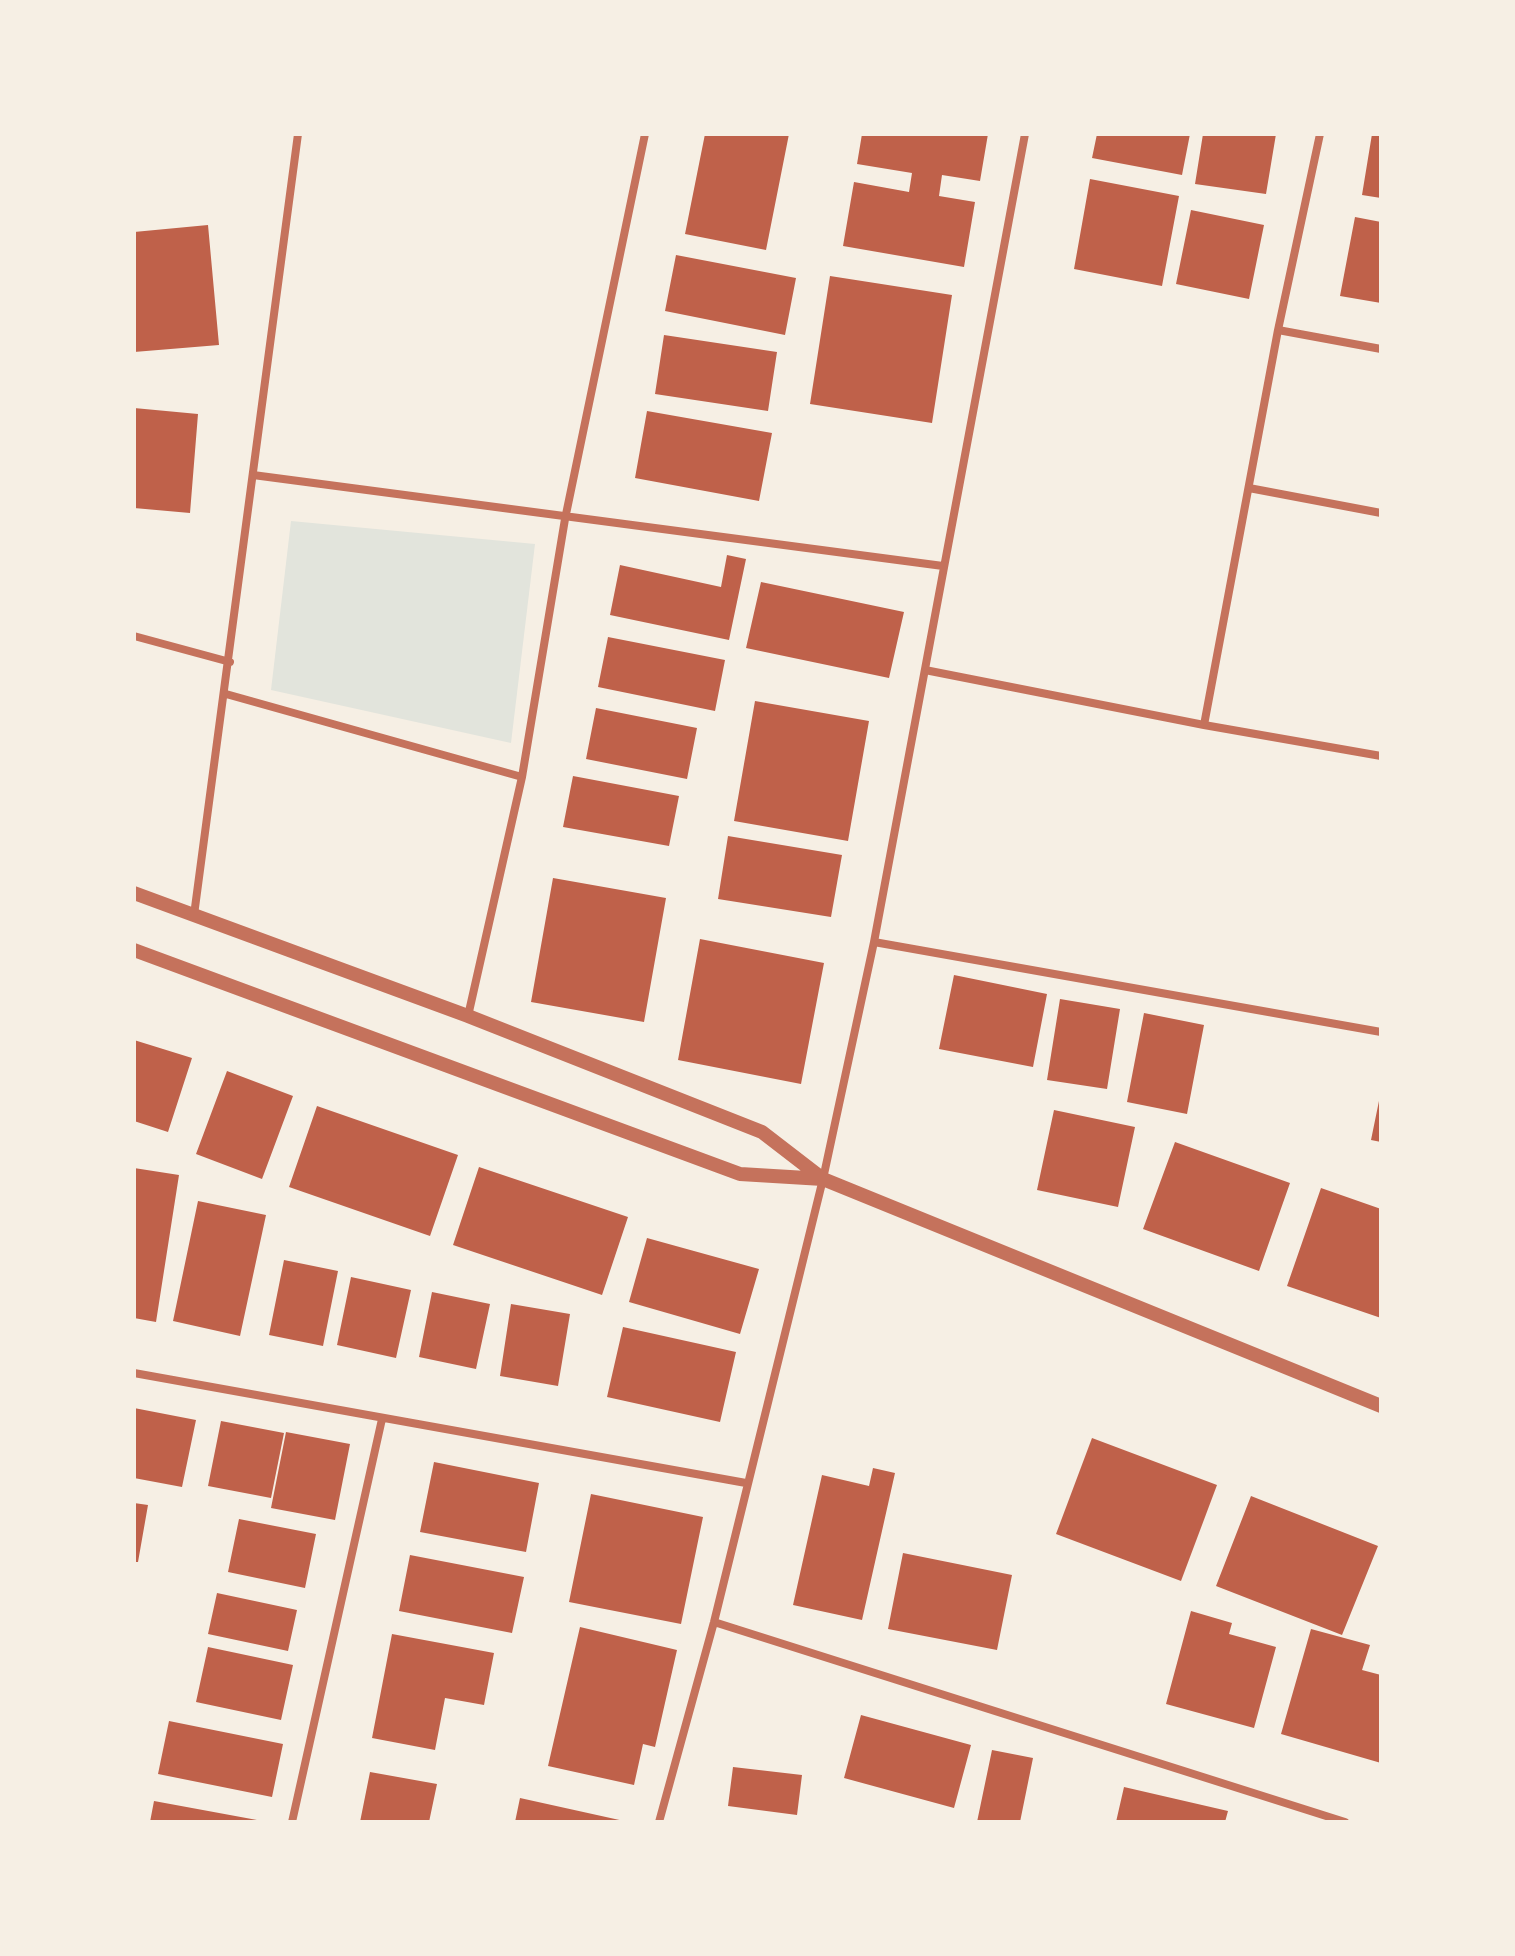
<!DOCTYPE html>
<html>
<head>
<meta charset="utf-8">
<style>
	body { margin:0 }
	#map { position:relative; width:1515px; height:1956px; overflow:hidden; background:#f6efe4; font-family:Manrope,sans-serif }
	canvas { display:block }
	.frame { position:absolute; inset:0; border:136px solid #f6efe4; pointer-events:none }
</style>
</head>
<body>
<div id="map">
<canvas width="1515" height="1956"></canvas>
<div class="frame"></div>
</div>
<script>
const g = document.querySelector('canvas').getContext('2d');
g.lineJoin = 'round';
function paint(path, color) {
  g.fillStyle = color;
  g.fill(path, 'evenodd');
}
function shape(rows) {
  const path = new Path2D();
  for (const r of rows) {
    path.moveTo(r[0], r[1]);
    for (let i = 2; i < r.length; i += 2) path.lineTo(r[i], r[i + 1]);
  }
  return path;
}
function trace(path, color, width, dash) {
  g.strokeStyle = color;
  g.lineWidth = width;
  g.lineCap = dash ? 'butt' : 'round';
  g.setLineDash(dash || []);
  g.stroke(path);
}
const green = shape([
	[291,521,535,544,511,743,271,690]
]);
const building = shape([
	[705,134,789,134,766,250,685,234],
	[862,134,988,134,980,181,942,175,939,196,975,202,964,267,843,246,854,182,909,192,912,173,857,164],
	[1097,134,1190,134,1182,175,1092,158],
	[1203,134,1276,134,1266,194,1195,184],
	[1372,134,1381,134,1381,198,1362,195],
	[1090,179,1179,196,1162,286,1074,269],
	[1191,210,1264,225,1249,299,1176,284],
	[1355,217,1381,222,1381,303,1340,296],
	[208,225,219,345,134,352,134,232],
	[676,255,796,278,785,335,665,311],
	[830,276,952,295,932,423,810,404],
	[664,335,777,352,768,411,655,394],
	[134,408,198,414,190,513,134,508],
	[647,411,772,433,759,501,635,478],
	[727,555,746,559,729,640,610,615,620,565,721,587],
	[761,582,904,612,889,678,746,648],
	[608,637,725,660,715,711,598,687],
	[755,701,869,721,848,841,734,821],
	[596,708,697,728,687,779,586,759],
	[573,776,679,796,669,846,563,827],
	[728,836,842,855,831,917,718,899],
	[553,878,666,898,644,1022,531,1002],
	[700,939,824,963,801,1084,678,1060],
	[954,975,1047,994,1033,1067,939,1049],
	[1060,999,1120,1009,1107,1089,1047,1080],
	[1144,1013,1204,1025,1187,1114,1127,1102],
	[134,1040,192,1058,168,1132,134,1121],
	[227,1071,293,1096,262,1179,196,1154],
	[1380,1096,1381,1096,1381,1142,1371,1140],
	[317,1106,458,1155,430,1236,289,1187],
	[1054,1110,1135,1127,1118,1207,1037,1190],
	[1175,1142,1290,1183,1259,1271,1143,1229],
	[479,1167,628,1217,602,1295,453,1245],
	[134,1168,179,1175,156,1322,134,1318],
	[1321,1188,1381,1209,1381,1318,1287,1286],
	[198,1201,266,1215,240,1336,173,1321],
	[647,1238,759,1269,740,1334,629,1302],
	[284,1260,338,1271,323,1346,269,1335],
	[351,1277,411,1290,396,1358,337,1345],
	[432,1292,490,1304,476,1369,419,1357],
	[511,1304,570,1314,558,1386,500,1376],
	[623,1327,736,1352,720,1422,607,1397],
	[134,1408,196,1420,182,1487,134,1478],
	[221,1421,284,1433,271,1498,208,1486],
	[286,1432,350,1444,335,1520,271,1508],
	[1092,1438,1217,1485,1181,1581,1056,1534],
	[434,1462,539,1483,526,1552,420,1532],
	[873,1468,895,1473,862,1620,793,1605,822,1475,869,1486],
	[591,1494,703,1517,681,1624,569,1602],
	[1251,1496,1378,1546,1342,1635,1216,1586],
	[134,1503,148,1505,138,1562,134,1562],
	[239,1519,316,1534,305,1588,228,1572],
	[903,1553,1012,1575,997,1650,888,1629],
	[410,1555,524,1577,512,1633,399,1611],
	[217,1593,297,1610,288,1651,208,1634],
	[1191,1611,1232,1623,1229,1634,1276,1647,1254,1728,1166,1704],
	[580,1627,677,1650,655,1747,643,1744,634,1785,548,1766],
	[1311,1629,1370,1645,1362,1670,1381,1675,1381,1763,1281,1734],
	[392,1634,494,1653,484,1705,445,1698,435,1750,372,1738],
	[208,1647,293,1665,281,1720,196,1702],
	[861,1715,971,1745,954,1808,844,1778],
	[169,1721,283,1744,272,1797,158,1774],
	[992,1750,1033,1758,1020,1822,977,1822],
	[733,1767,802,1775,797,1815,728,1806],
	[370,1772,437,1784,429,1822,360,1822],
	[1124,1787,1228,1811,1225,1822,1116,1822],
	[520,1798,624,1821,623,1822,515,1822],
	[154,1801,257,1820,257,1822,150,1822]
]);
const minor = shape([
	[1278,330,1381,349],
	[253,475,943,566],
	[1249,488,1381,513],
	[134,636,230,662],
	[925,670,1204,725,1381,756],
	[226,694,522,777],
	[1204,725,1278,330,1320,134],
	[194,915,298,134],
	[874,942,1381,1032],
	[468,1016,522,777,565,519,645,134],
	[134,1373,746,1483],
	[714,1622,1345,1822],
	[292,1822,382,1419],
	[659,1822,714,1622,823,1179,874,942,1025,134]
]);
const tertiary = shape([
	[134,893,468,1016,762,1132,823,1179,1381,1406],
	[134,950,740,1174,823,1179]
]);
paint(green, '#e2e4dc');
paint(building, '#bf614a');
trace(minor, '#c5725c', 8);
trace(tertiary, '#c5725c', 14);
</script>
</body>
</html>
